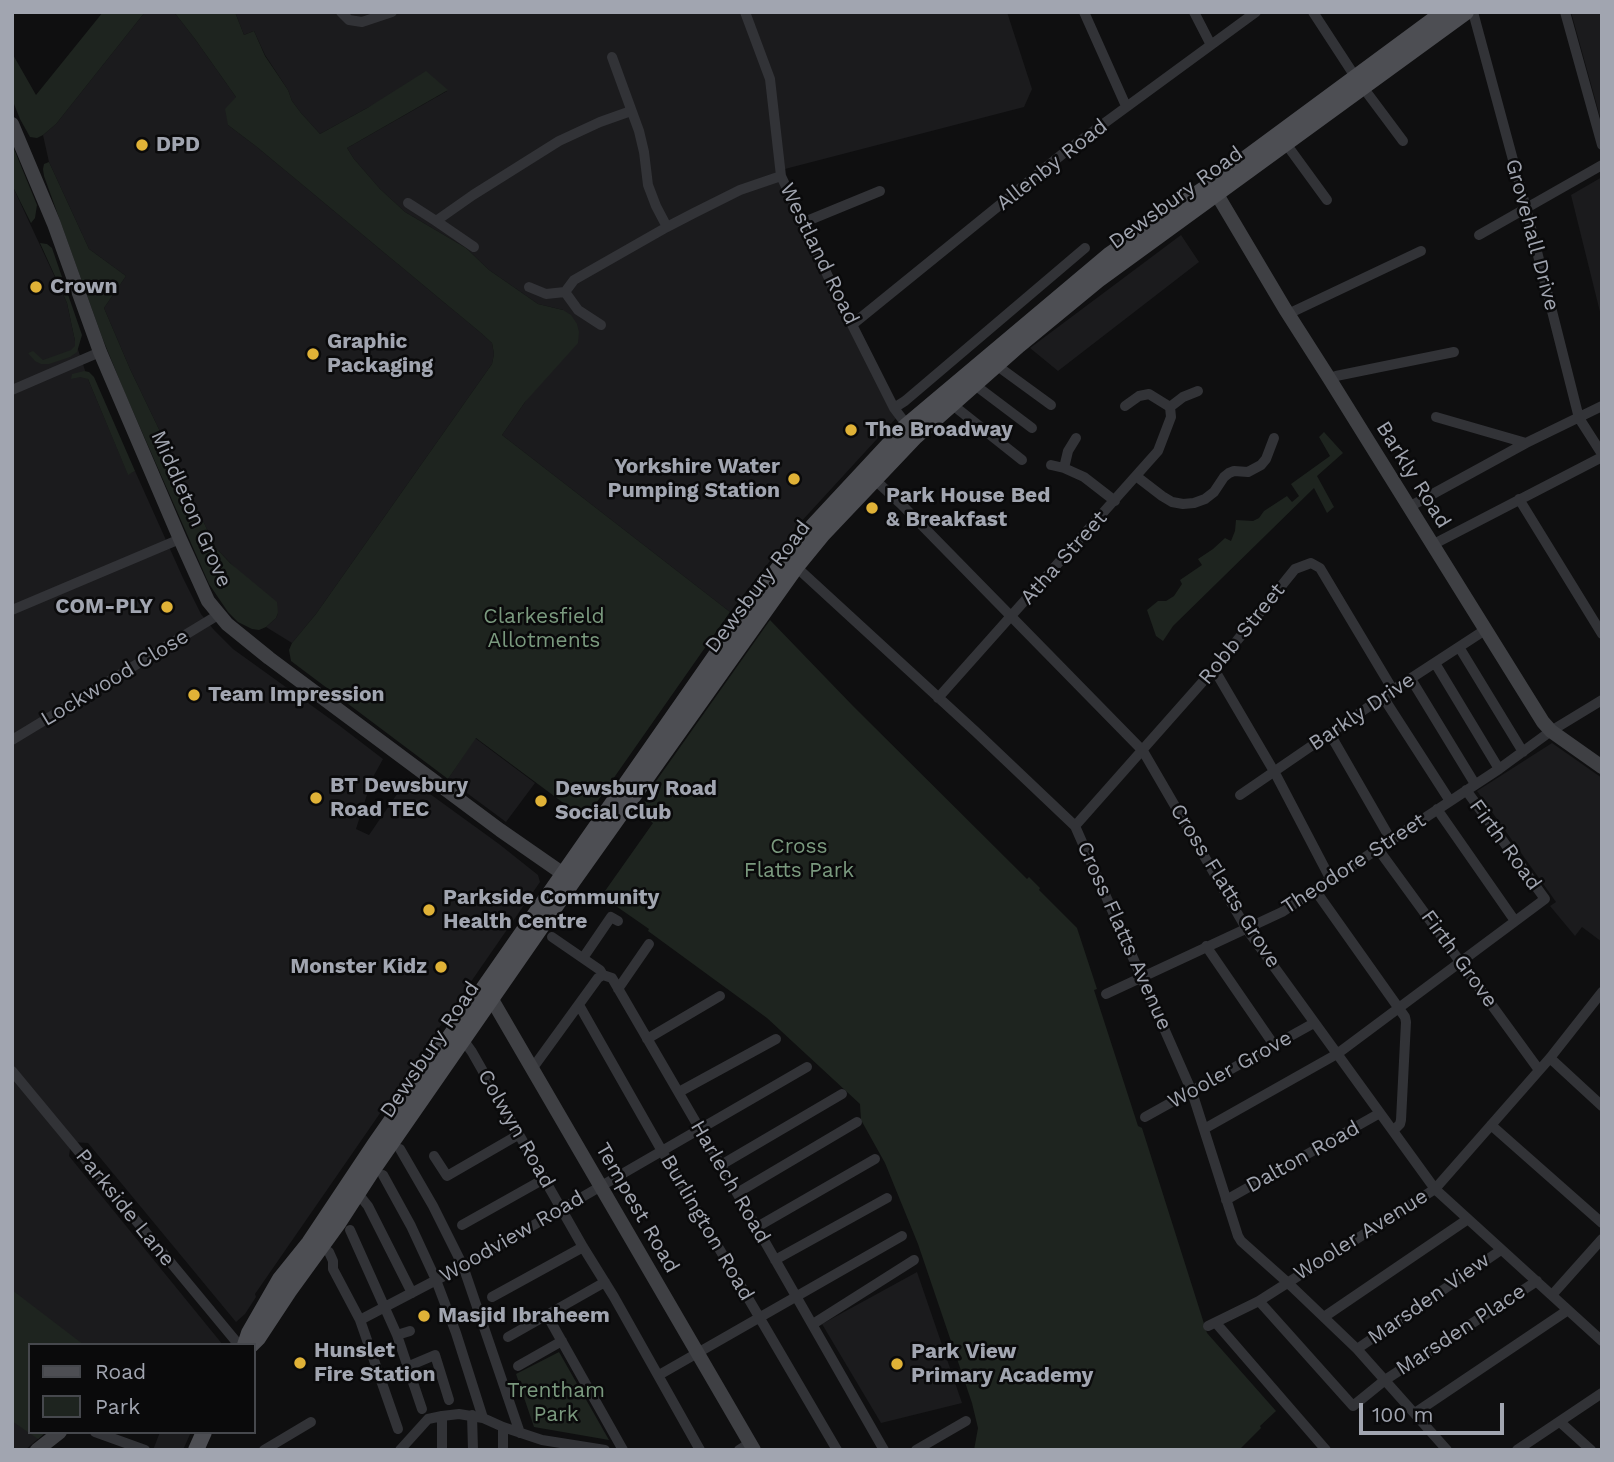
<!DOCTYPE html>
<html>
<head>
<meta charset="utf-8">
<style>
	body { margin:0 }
	#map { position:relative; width:1614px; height:1462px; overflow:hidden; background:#0f0f10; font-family:"Work Sans",sans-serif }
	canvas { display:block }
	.frame { position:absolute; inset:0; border:14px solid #a1a5b0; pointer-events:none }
	.legend { position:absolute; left:28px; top:1343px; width:228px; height:91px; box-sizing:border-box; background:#0a0a0b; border:2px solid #46484d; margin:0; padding:9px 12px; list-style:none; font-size:21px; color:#a1a5b0 }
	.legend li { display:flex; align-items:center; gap:14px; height:35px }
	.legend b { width:35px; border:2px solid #46484d }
	.scale { position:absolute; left:1359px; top:1403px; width:145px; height:32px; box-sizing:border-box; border:4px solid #a1a5b0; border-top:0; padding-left:9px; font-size:21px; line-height:24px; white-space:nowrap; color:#a1a5b0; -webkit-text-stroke:5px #0a0a0b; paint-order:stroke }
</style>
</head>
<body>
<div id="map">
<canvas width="1614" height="1462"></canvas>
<div class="frame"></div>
<ul class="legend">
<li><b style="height:9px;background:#4d4e53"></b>Road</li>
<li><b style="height:19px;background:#1e241f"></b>Park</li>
</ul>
<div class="scale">100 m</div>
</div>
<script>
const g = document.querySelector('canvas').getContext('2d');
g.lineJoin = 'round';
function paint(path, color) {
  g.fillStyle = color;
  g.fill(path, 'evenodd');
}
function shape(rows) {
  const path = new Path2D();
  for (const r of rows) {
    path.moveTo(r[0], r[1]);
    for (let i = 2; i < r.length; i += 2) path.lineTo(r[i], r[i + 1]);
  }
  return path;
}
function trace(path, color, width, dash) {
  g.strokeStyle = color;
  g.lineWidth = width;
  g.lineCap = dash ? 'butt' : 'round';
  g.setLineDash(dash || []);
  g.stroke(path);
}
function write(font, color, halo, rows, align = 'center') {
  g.font = font + ' "Work Sans",sans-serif';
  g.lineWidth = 5;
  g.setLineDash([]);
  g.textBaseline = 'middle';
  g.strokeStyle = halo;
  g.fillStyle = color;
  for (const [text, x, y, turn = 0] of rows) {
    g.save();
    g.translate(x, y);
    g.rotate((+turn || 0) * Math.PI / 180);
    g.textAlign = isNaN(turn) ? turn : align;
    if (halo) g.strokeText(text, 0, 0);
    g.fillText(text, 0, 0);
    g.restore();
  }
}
const built = shape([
	[145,12,174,12,195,39,236,97,228,125,257,147,481,333,492,343,494,354,492,364,316,614,292,643,266,627,276,618,278,613,216,548,130,369,104,308,126,276,89,249,49,162,43,135,56,124],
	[235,12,1007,12,1032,89,1024,107,781,170,899,415,799,524,730,612,502,435,525,402,563,310,538,304,489,270,466,248,405,212,380,189,354,159,347,148,447,91,369,107,320,134,301,113,292,101,288,90,265,55,254,31,244,35],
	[1571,12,1602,12,1602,124],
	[1602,177,1602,320,1571,195],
	[12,185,67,303,75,341,88,379,128,474,135,471,183,578,201,614,214,630,233,649,340,726,383,759,372,779,356,829,369,835,408,778,499,844,538,875,540,882,255,1294,256,1297,245,1314,236,1322,88,1143,71,1142,69,1156,223,1345,30,1345,30,1432,46,1432,25,1450,12,1450],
	[1181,235,1199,262,1058,371,1030,348],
	[475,738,535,783,506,822,448,779],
	[1552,743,1602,778,1602,942,1582,927,1575,936,1550,906,1556,902,1477,791],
	[917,1272,962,1403,881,1423,822,1324],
	[160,1432,191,1432,183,1450,153,1450]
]);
const green = shape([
	[103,12,145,12,56,124,43,135,37,138,30,137,20,119,12,99,12,53,36,95],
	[174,12,235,12,244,35,254,31,265,56,288,90,292,101,301,113,320,134,369,107,426,71,448,90,347,148,354,159,380,189,405,212,466,248,489,270,538,304,563,310,571,315,577,324,579,332,578,343,525,402,502,435,730,612,585,819,476,738,448,779,291,661,289,650,292,643,316,614,492,364,494,354,492,343,481,333,257,147,228,125,225,109,236,97,195,39],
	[12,144,37,205,35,218,31,223,12,185],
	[49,162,89,249,126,276,104,308,130,369,216,548,230,563,277,602,278,613,276,618,266,627,259,630,252,629,238,622,228,612,209,584,124,391,102,337,44,176,43,169,44,164],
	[40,243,47,244,52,248,82,335,77,352,70,357,49,364,41,364,35,361,28,353,33,351,43,360,71,350,75,346,75,341,67,303],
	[84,371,89,372,94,377,135,471,128,475,88,379,80,377,71,379,72,374],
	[1324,432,1343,453,1317,476,1334,507,1327,513,1314,488,1173,626,1163,641,1156,636,1147,610,1158,601,1166,601,1174,596,1182,584,1180,580,1202,565,1198,559,1213,549,1225,538,1231,541,1235,531,1236,520,1253,521,1259,518,1264,511,1287,496,1292,502,1299,496,1291,484,1330,456,1319,437],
	[770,620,853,706,1027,879,1029,877,1040,888,1039,890,1077,928,1097,989,1094,990,1138,1126,1142,1128,1207,1333,1276,1411,1260,1426,1261,1428,1239,1450,974,1450,978,1428,972,1403,918,1244,885,1163,861,1120,860,1104,767,1018,648,931,649,929,613,904,611,906,602,899,606,892,605,891,653,823,636,811,642,802,648,801,655,792,654,784],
	[12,1290,84,1345,30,1345,30,1432,46,1432,38,1439,12,1421],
	[559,1352,609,1440,534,1427,516,1374]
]);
const street = shape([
	[341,12,349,20,362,22,392,12],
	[745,12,770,79,781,176,834,289,894,408,909,428],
	[1084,12,1126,106],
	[1194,12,1211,45],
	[1313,12,1356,78,1403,141],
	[1473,12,1526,208,1579,418,1602,454],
	[1565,12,1602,145],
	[612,57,639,131,644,152,648,185,656,206,667,227],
	[1284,141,1327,200],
	[408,203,436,221],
	[802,223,880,191],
	[1479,235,1602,165],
	[474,247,436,221,473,195,559,141,600,122,631,111],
	[529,287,546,294,565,292],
	[1288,314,1421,251],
	[853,324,1065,152,1256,12],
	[601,325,578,310,565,292,574,280,667,227,694,213,740,190,781,176],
	[992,362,1051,405],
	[1329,378,1336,376,1454,352],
	[971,382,1032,428],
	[12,390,100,352],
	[949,402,1022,460],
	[1125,406,1139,396,1149,394,1170,407],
	[894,408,905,401,1085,248],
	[1436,417,1526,443],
	[1076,438,1068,451,1064,468,1084,477,1115,501],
	[1051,465,1064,468],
	[1136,476,1162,496,1172,502,1183,504,1194,503,1205,499,1214,492,1224,477,1229,473,1234,471,1248,472,1261,465,1266,459,1274,438],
	[873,478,901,504,1143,751,1246,928,1435,1189,1602,1341],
	[1519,499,1602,634],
	[1409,507,1526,443,1602,406],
	[1432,545,1602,457],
	[793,564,976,732,1075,826,1192,1092,1238,1236,1241,1241,1287,1282,1357,1349,1447,1450],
	[12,610,180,539],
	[1459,647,1523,752],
	[1435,663,1499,769],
	[1214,669,1275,773,1331,880],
	[1411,679,1475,784],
	[1383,697,1450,801],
	[938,698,1158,451,1171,417,1170,407,1183,397,1198,391],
	[1330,734,1391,840],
	[12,740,218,615],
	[1240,795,1393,690,1485,630],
	[1437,809,1515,921],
	[1075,826,1214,669,1295,569,1311,563,1320,568,1393,690],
	[1378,849,1539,1070],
	[1315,890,1405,1017,1406,1022,1401,1120,1400,1124,1393,1131],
	[552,937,600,970,603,975,612,978,737,1193,884,1450],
	[1206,946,1274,1045],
	[583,958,611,917,618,921],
	[618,989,649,944],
	[1106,994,1282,912,1499,769,1551,731,1602,700],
	[579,1005,662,1151,837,1450],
	[462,1038,472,1052,583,1247,614,1297,700,1450],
	[647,1039,720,996],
	[1550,1058,1602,1106],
	[532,1069,598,978,603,975],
	[12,1071,239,1345],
	[679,1092,776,1039],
	[1145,1117,1314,1023],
	[1491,1125,1602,1223],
	[1204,1129,1337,1054,1545,899,1466,790],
	[400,1149,433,1206,463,1266,520,1433],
	[434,1156,447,1176,518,1135],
	[721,1165,842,1094],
	[383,1175,411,1226,436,1280,456,1333,483,1418],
	[356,1191,368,1206,412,1293],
	[737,1193,857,1122],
	[1226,1200,1380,1113],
	[462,1225,544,1179],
	[757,1227,875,1159],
	[350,1230,397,1335,422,1409],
	[319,1246,329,1252,333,1261,333,1269,360,1320,398,1429],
	[775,1260,887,1198],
	[1552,1295,1602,1239],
	[492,1297,583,1247],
	[1259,1301,1353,1406,1385,1380,1537,1281],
	[547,1315,623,1450],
	[1324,1317,1468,1219],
	[360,1320,463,1266,807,1067],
	[1216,1323,1326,1450],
	[813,1324,914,1260],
	[1208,1326,1259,1301,1435,1189,1550,1058,1602,992],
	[397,1335,410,1331],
	[508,1337,605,1282],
	[1357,1349,1501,1250],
	[409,1366,435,1355,449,1400],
	[518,1366,562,1341],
	[659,1375,902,1236],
	[1415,1413,1568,1310],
	[472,1415,473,1450],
	[442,1416,442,1450],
	[1560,1422,1591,1450],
	[503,1427,503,1450],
	[95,1432,145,1450],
	[264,1450,311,1422],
	[400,1450,428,1419,442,1416,459,1414,483,1418,503,1427,542,1440,605,1450],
	[739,1450,750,1443],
	[916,1450,966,1421],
	[1517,1450,1602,1393]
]);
const secondary = shape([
	[12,124,54,224,100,352,180,539,208,601,227,624,269,658,500,830,572,880],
	[1212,186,1285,309,1329,378,1543,722,1551,731,1602,767],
	[487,991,754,1450],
	[37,1450,60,1432]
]);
const primary = shape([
	[245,1345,249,1333,280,1279,309,1243,375,1144,764,586,813,526,907,425,1090,271,1109,255,1211,184,1444,12],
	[251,1345,258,1338,289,1291,339,1222,374,1168,573,881,764,612,796,567,823,534,915,437,1019,345,1098,280,1466,12],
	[196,1450,204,1432]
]);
const markers = [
	[142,145,7,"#e0b237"],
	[36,287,7,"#e0b237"],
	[313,354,7,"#e0b237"],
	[851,430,7,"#e0b237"],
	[794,479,7,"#e0b237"],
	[872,508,7,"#e0b237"],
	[167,607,7,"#e0b237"],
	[194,695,7,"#e0b237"],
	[316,798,7,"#e0b237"],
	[541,801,7,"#e0b237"],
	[429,910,7,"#e0b237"],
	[441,967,7,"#e0b237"],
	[424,1316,7,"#e0b237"],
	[300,1363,7,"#e0b237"],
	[897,1364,7,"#e0b237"]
];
const poiNames = [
	["DPD",156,145],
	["Crown",50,287],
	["Graphic",327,342],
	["Packaging",327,366],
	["The Broadway",865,430],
	["Yorkshire Water",780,467,"right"],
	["Pumping Station",780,491,"right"],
	["Park House Bed",886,496],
	["& Breakfast",886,520],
	["COM-PLY",153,607,"right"],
	["Team Impression",208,695],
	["BT Dewsbury",330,786],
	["Road TEC",330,810],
	["Dewsbury Road",555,789],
	["Social Club",555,813],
	["Parkside Community",443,898],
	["Health Centre",443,922],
	["Monster Kidz",427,967,"right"],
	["Masjid Ibraheem",438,1316],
	["Hunslet",314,1351],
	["Fire Station",314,1375],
	["Park View",911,1352],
	["Primary Academy",911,1376]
];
const streetNames = [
	["Allenby Road",1052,165,-38],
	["Dewsbury Road",1176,198,-36],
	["Grovehall Drive",1532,235,75],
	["Westland Road",819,254,64],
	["Barkly Road",1413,475,58],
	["Middleton Grove",191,509,66],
	["Atha Street",1064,558,-48],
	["Dewsbury Road",758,587,-53],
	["Robb Street",1242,634,-51],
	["Lockwood Close",115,678,-31],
	["Barkly Drive",1362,712,-34],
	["Firth Road",1505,845,54],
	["Theodore Street",1354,864,-33],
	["Cross Flatts Grove",1225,886,58],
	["Cross Flatts Avenue",1124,936,66],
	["Firth Grove",1459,959,54],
	["Dewsbury Road",430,1050,-56],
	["Wooler Grove",1230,1070,-29],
	["Colwyn Road",516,1129,60],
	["Dalton Road",1303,1157,-29],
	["Harlech Road",730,1182,60],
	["Parkside Lane",125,1208,51],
	["Tempest Road",637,1208,60],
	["Burlington Road",707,1228,60],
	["Wooler Avenue",1361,1235,-32],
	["Woodview Road",512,1237,-30],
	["Marsden View",1429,1299,-35],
	["Marsden Place",1461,1330,-33]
];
const parkNames = [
	["Clarkesfield",544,617],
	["Allotments",544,641],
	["Cross",799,847],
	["Flatts Park",799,871],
	["Trentham",556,1391],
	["Park",556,1415]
];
paint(built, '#1b1b1d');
paint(green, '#1e241f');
trace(street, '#323337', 10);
trace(secondary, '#3f4044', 14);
trace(primary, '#4d4e53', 16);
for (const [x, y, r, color] of markers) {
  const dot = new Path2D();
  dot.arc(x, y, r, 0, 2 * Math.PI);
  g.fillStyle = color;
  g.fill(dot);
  trace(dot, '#0a0a0b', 2.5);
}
write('bold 21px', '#a1a5b0', '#0a0a0b', poiNames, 'left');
write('21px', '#a1a5b0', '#0a0a0b', streetNames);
write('21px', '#7a997e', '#0a0a0b', parkNames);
</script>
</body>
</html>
